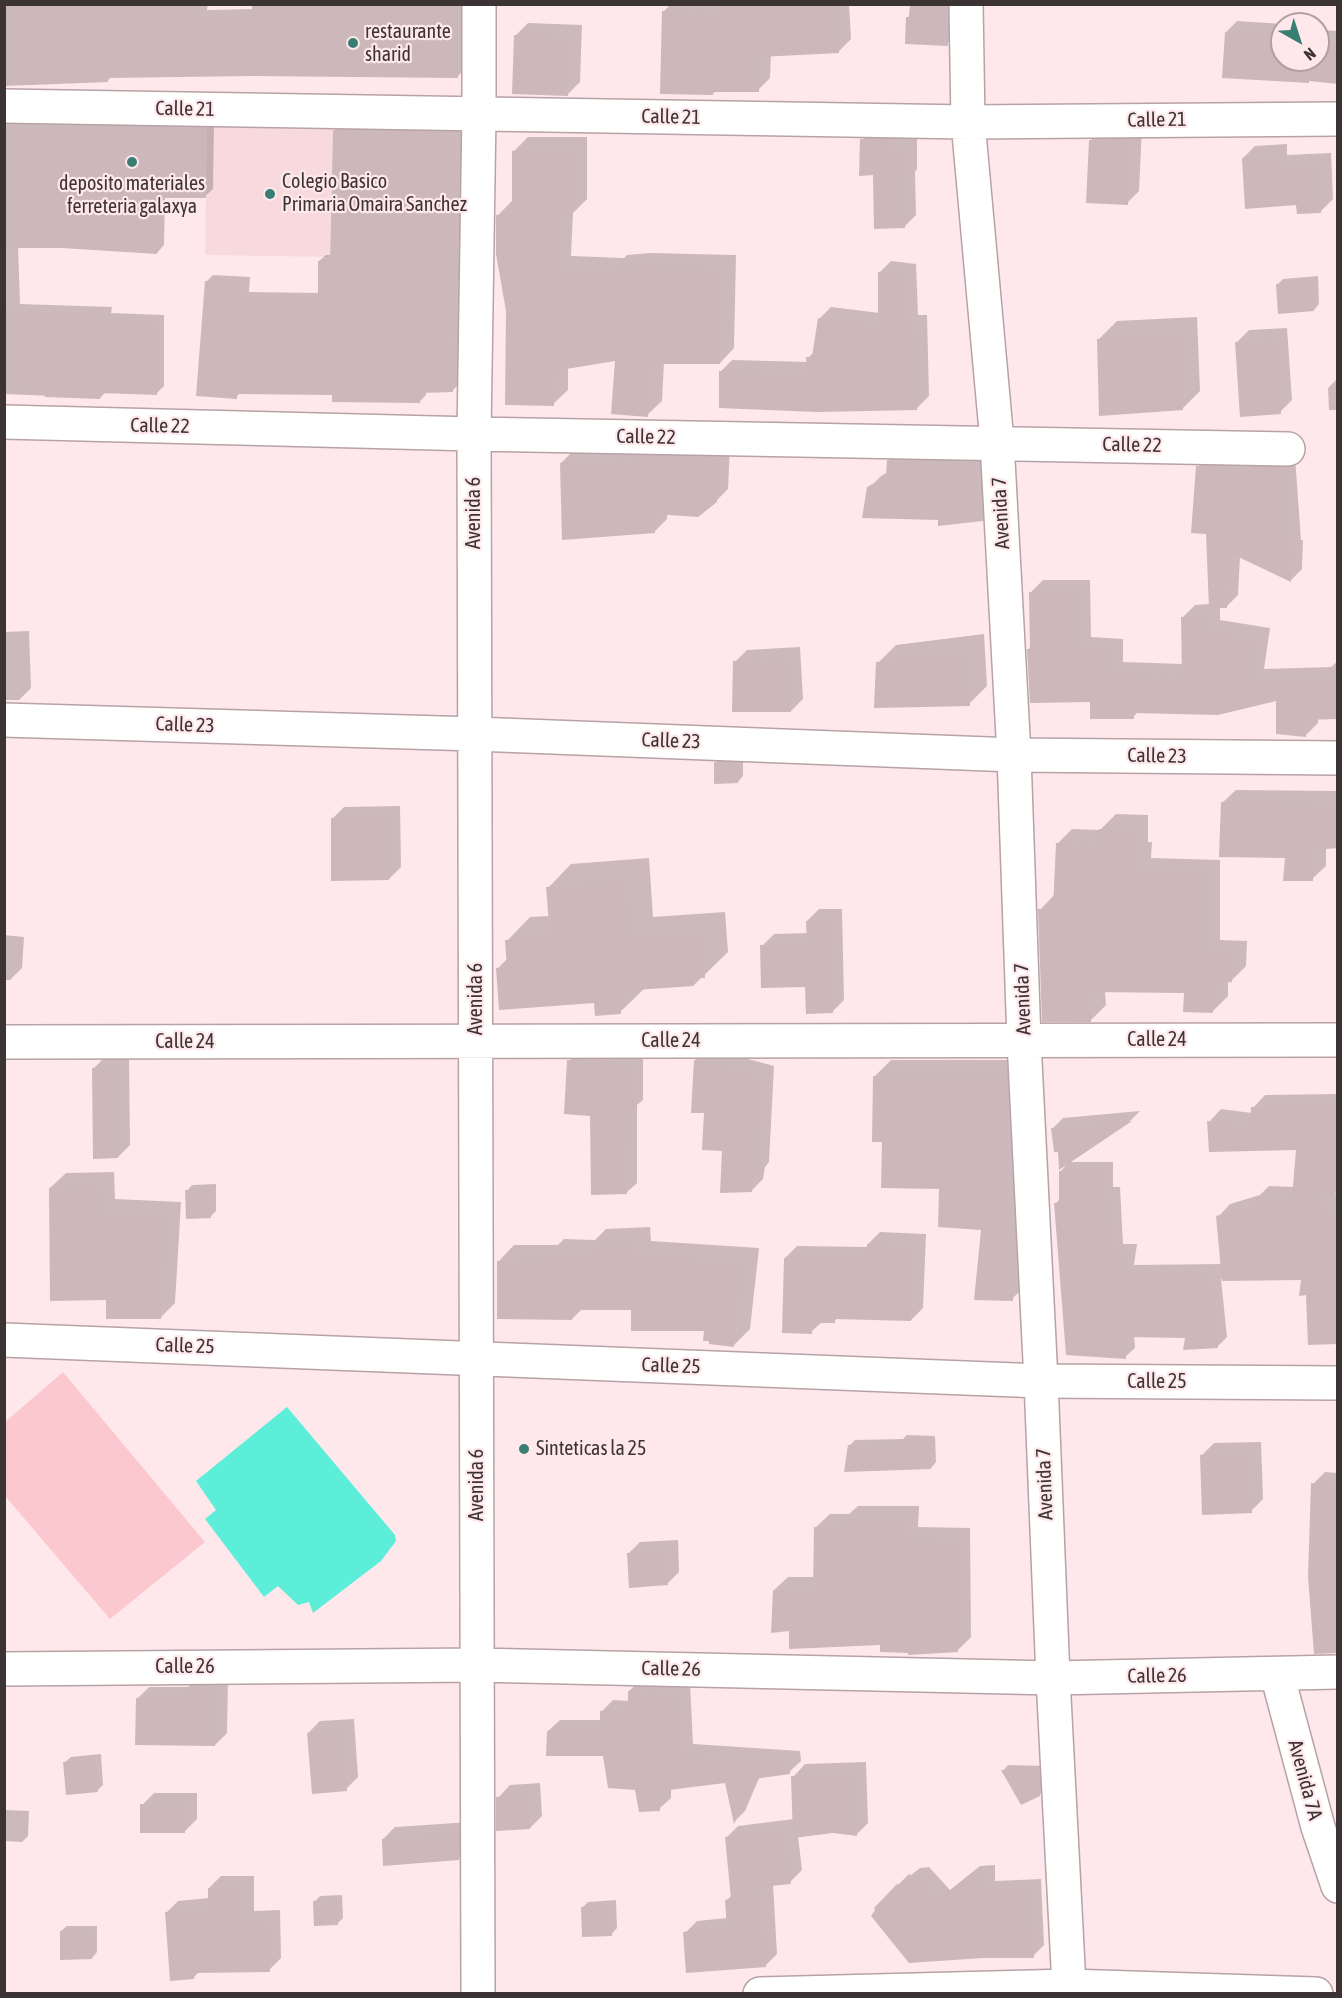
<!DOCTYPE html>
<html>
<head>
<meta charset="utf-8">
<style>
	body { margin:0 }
	#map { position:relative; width:1342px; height:1998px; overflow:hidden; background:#ffe8eb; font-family:"Asap Condensed",sans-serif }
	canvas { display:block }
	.frame { position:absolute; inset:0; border:6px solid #3b3334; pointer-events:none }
	.north { position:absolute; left:1270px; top:12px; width:60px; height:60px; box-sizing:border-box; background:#ffe8eb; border:2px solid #b1a0a2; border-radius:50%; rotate:141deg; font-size:16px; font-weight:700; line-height:24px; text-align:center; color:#3b3334 }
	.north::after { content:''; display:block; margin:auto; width:21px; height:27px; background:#397e73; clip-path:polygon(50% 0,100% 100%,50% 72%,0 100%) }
</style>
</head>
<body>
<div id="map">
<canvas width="1342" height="1998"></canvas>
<div class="frame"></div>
<div class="north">N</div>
</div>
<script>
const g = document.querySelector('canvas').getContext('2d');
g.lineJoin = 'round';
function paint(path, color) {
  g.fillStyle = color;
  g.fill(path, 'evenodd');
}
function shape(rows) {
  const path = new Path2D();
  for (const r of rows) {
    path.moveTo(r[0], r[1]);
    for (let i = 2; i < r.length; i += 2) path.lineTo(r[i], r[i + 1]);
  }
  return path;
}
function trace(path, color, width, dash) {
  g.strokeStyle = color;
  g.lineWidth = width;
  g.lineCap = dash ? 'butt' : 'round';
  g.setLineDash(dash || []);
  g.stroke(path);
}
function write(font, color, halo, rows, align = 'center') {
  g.font = font + ' "Asap Condensed",sans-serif';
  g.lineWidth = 4.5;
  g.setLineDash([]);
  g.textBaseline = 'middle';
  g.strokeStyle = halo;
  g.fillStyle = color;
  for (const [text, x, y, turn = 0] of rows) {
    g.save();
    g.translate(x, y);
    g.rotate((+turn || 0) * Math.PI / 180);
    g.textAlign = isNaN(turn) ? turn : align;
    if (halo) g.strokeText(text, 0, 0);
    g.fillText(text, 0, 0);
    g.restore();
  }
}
const built = shape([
	[207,126,333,128,330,257,205,255]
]);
const green = shape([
	[63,1372,205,1542,110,1619,5,1496,5,1422]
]);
const water = shape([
	[287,1407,395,1535,396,1541,381,1561,313,1613,309,1602,298,1605,278,1586,264,1597,205,1519,216,1510,196,1481]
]);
const shadow = shape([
	[4,4,208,4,207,10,254,9,254,4,465,4,465,69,457,77,251,75,111,77,108,80],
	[671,4,849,4,851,39,839,51,771,54,770,78,758,90,716,90,713,94,663,12],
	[911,4,957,4,957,34,947,44,907,18,911,14],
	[1237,21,1284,24,1282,24,1282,60,1318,60,1318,26,1323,26,1322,30,1338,31,1338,83,1310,80,1309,81,1226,32],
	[528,23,582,25,580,82,568,94,516,35],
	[4,116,214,121,213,189,205,196,165,196,164,245,157,253,62,247,18,246,20,304,112,307,111,313,164,315,164,386,157,393,106,392,100,398,4,394],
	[341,124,461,126,464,291,463,322,458,327,459,384,452,391,426,391,426,395,419,402,333,394,241,392,236,397,206,282,213,275,250,277,249,292,319,293,319,261,326,255,331,255,334,131],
	[874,128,899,128,899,138,917,138,917,169,915,172,916,215,904,227,862,140],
	[1103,128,1142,128,1139,191,1127,203,1091,140],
	[528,137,587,137,587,199,573,213,571,256,624,258,627,255,651,253,736,255,734,348,720,363,664,362,662,401,647,415,616,359,568,367,568,390,553,404,508,311,498,215,512,201,514,151],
	[1287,144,1287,155,1331,153,1333,199,1321,211,1298,203,1243,158,1255,146],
	[891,261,916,264,918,315,927,315,929,396,917,408,720,372,732,360,808,362,808,358,815,351,819,319,831,307,880,313,879,273],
	[1318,276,1319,304,1314,310,1277,285,1283,279],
	[1197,317,1200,391,1182,409,1099,339,1117,321],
	[1287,328,1292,400,1280,412,1237,342,1249,330],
	[1338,378,1338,410,1329,410,1328,388],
	[730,446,728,489,716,501,667,513,667,519,655,531,561,463,573,451],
	[901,449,985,451,994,508,982,520,939,519,869,488,881,476,888,472,888,461],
	[1209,455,1295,457,1301,540,1303,540,1302,569,1291,580,1240,556,1238,595,1227,606,1220,606,1220,620,1270,628,1264,669,1331,667,1338,661,1338,718,1318,718,1318,723,1305,736,1278,699,1139,711,1133,717,1092,701,1029,649,1032,646,1031,592,1043,580,1090,580,1091,637,1123,639,1123,662,1183,664,1183,617,1195,605,1210,604,1207,532,1198,467],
	[29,631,31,688,19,700,4,700,4,632],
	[984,634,987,686,969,704,878,663,896,645],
	[800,647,803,699,791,711,735,662,747,650],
	[721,757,743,758,743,776,738,782,716,763],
	[1236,790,1338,791,1338,847,1326,848,1326,866,1312,879,1222,803],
	[400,806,401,867,389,879,332,819,344,807],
	[1116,814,1148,815,1148,842,1152,842,1151,858,1220,860,1220,940,1247,941,1246,966,1231,981,1228,981,1228,996,1213,1011,1185,991,1105,991,1106,1005,1091,1020,1040,910,1055,894,1057,844,1072,829,1100,830],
	[649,858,653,917,725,912,728,952,694,985,644,989,620,1012,596,1002,498,968,508,958,507,941,530,917,550,916,548,888,571,864],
	[819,909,842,909,844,1000,832,1012,806,986,762,946,774,934,808,933,807,921],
	[4,935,24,937,22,968,10,980,4,980],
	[707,1048,774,1066,769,1162,765,1167,763,1179,751,1191,724,1149,706,1112,695,1060],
	[579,1050,643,1057,643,1100,637,1105,637,1183,626,1193,569,1061],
	[129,1056,130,1145,118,1157,93,1069,105,1057],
	[891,1060,1023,1060,1028,1283,1012,1299,983,1229,941,1188,884,1140,875,1076],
	[1338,1094,1338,1192,1334,1192,1338,1197,1338,1342,1307,1294,1303,1279,1221,1279,1227,1337,1217,1347,1186,1337,1134,1335,1135,1348,1125,1357,1056,1203,1060,1199,1060,1172,1069,1162,1113,1162,1113,1187,1120,1187,1123,1244,1137,1244,1134,1265,1222,1264,1218,1217,1230,1204,1260,1195,1269,1186,1295,1187,1298,1149,1209,1122,1221,1109,1252,1113,1253,1108,1265,1095],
	[1140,1111,1131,1120,1060,1167,1060,1151,1052,1129,1063,1118],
	[114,1172,115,1199,181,1202,175,1303,160,1318,107,1298,50,1188,66,1173],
	[216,1184,216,1211,211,1216,187,1191,192,1185],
	[650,1227,651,1241,759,1248,750,1329,734,1345,706,1330,633,1309,582,1309,572,1319,498,1262,514,1245,558,1245,564,1239,595,1240,606,1229],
	[880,1232,926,1234,923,1308,911,1320,838,1317,834,1322,822,1322,811,1332,785,1258,797,1246,868,1247,868,1244],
	[907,1435,935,1436,936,1462,931,1468,849,1446,855,1440,903,1439],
	[1261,1442,1263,1499,1251,1511,1202,1455,1214,1443],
	[1325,1472,1338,1473,1338,1653,1313,1484],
	[858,1506,919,1506,918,1527,970,1528,971,1637,957,1651,881,1643,791,1630,774,1590,788,1577,815,1577,816,1527,830,1514,849,1514],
	[678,1540,679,1572,667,1584,628,1554,640,1542],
	[198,1677,228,1677,227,1733,215,1745,137,1699,149,1687,188,1687],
	[641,1680,690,1683,693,1744,800,1751,801,1761,789,1772,760,1776,745,1811,735,1821,726,1781,671,1788,671,1798,659,1809,636,1789,604,1755,548,1731,560,1720,601,1720,601,1712,613,1700,629,1701,629,1691],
	[354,1719,358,1777,346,1789,308,1733,320,1721],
	[101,1754,103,1785,98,1790,65,1762,71,1757],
	[866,1762,868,1823,856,1835,833,1832,798,1836,802,1870,790,1882,773,1884,777,1954,765,1966,685,1933,697,1921,728,1918,727,1900,732,1895,726,1838,738,1826,794,1819,793,1777,805,1764],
	[1008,1765,1044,1766,1045,1789,1039,1795,1003,1771],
	[540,1783,542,1816,530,1828,498,1798,510,1785],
	[154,1793,197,1793,197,1819,185,1831,142,1805],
	[6,1810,29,1811,28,1836,22,1842,4,1841,4,1812],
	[470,1822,470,1847,458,1859,383,1839,395,1827],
	[995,1865,995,1881,1041,1879,1044,1945,1033,1956,898,1885,909,1874,911,1875,920,1868,929,1867,950,1890,980,1866],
	[221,1876,254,1876,254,1911,280,1910,281,1958,269,1970,199,1972,193,1978,166,1913,178,1901,209,1898,209,1888],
	[342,1895,343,1918,337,1924,314,1902,320,1896],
	[616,1900,617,1928,612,1934,583,1907,588,1902],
	[67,1926,97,1926,97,1952,92,1958,61,1931]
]);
const building = shape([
	[4,4,201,4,200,17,252,16,252,4,458,4,458,78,251,76,108,78,108,82,4,86],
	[725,4,838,4,839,53,759,57,759,92,713,92,713,95,660,94,662,11,725,13],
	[910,4,942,4,947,11,948,46,905,44,906,17,909,17],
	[1225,32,1282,35,1282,60,1318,60,1318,41,1338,43,1338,84,1309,81,1309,83,1222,78],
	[514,35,570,36,568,96,512,94],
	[109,126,207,128,206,198,158,198,157,254,62,248,4,248,4,127],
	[333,130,455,132,457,298,457,330,452,330,453,392,420,393,420,403,332,402,332,395,237,394,237,399,196,396,205,281,244,284,243,298,318,299,318,261,330,261],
	[860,139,888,139,887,149,905,149,906,183,904,183,905,228,874,229,873,175,859,176],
	[1131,139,1128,205,1086,203,1089,140],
	[574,150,573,215,560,215,557,270,610,272,611,269,636,267,722,268,720,364,652,364,648,417,611,414,615,361,554,371,554,406,505,405,506,311,496,254,496,215,512,215,512,151],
	[1275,156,1276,166,1319,164,1321,213,1297,214,1296,205,1245,209,1242,158],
	[878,272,904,275,907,326,916,326,917,410,817,412,719,408,719,371,807,374,806,357,812,357,818,318,878,326],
	[1313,281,1314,311,1278,314,1276,284],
	[4,310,105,314,105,320,157,322,157,395,101,393,100,399,45,397,45,389,4,388],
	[1180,334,1183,410,1099,416,1097,339],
	[1275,339,1281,414,1240,417,1235,342],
	[691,457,719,457,717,502,698,517,655,514,655,533,562,540,560,463],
	[887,460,898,461,938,469,938,462,974,462,983,521,938,526,938,520,862,518,867,487,886,477],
	[1196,466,1235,467,1255,472,1255,467,1284,468,1290,551,1292,550,1291,582,1230,553,1227,608,1209,608,1206,534,1191,533],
	[1078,591,1079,649,1111,651,1111,674,1182,677,1181,617,1208,616,1208,632,1258,640,1252,681,1338,679,1338,719,1306,720,1306,737,1276,734,1276,701,1218,715,1134,713,1134,719,1090,719,1090,702,1030,703,1027,649,1030,649,1029,592],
	[966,652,970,706,874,708,876,662],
	[788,659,791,712,732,712,733,661],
	[714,762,738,763,738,783,714,784],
	[1221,802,1338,805,1338,848,1313,850,1313,881,1283,881,1285,858,1219,857],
	[331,818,389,818,389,880,331,881],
	[1099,829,1134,830,1133,856,1138,856,1137,872,1206,874,1206,954,1233,955,1232,982,1214,984,1213,1013,1183,1012,1184,993,1091,992,1091,1022,1042,1022,1038,909,1053,909,1056,843,1099,845],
	[626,881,630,940,702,935,705,978,694,978,694,986,620,991,621,1014,595,1016,594,1003,499,1010,496,968,507,967,505,940,550,937,546,887],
	[830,920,833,1013,806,1014,805,987,761,988,760,945,807,944,806,921],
	[567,1060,611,1060,611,1067,634,1066,634,1111,628,1111,627,1194,591,1195,590,1116,564,1114],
	[694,1060,763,1078,758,1176,754,1176,752,1192,720,1193,722,1151,702,1150,704,1113,691,1113],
	[118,1067,118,1158,93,1159,92,1068],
	[873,1076,1007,1076,1010,1142,1007,1142,1005,1200,1013,1200,1013,1301,974,1300,981,1230,938,1227,939,1189,881,1188,882,1142,872,1142],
	[1338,1106,1338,1193,1315,1193,1338,1228,1338,1252,1334,1253,1335,1314,1338,1314,1338,1344,1308,1345,1306,1295,1299,1296,1301,1280,1222,1281,1216,1216,1254,1205,1255,1198,1292,1198,1296,1150,1209,1152,1207,1121,1250,1126,1251,1107],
	[1132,1121,1059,1170,1058,1152,1054,1152,1051,1128],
	[1059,1171,1104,1171,1104,1196,1111,1196,1114,1253,1128,1253,1125,1274,1210,1273,1218,1348,1183,1350,1185,1338,1125,1337,1126,1359,1066,1355,1054,1203,1059,1203],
	[100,1187,100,1213,166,1217,161,1319,106,1319,106,1300,50,1301,49,1188],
	[211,1189,211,1218,186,1219,185,1190],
	[634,1242,635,1256,744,1264,734,1347,709,1344,709,1341,703,1341,704,1331,631,1331,631,1310,573,1310,572,1320,497,1319,497,1261,546,1260,547,1254,589,1256,588,1245],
	[867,1244,914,1245,911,1321,835,1319,835,1323,812,1323,812,1334,782,1333,784,1258,866,1258],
	[900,1440,930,1441,931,1469,844,1472,848,1445,900,1444],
	[1250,1453,1252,1513,1202,1515,1200,1455],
	[1311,1483,1338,1485,1338,1653,1314,1654,1308,1577],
	[843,1519,906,1519,905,1540,957,1541,958,1652,908,1655,908,1653,880,1652,880,1645,789,1649,789,1631,771,1633,773,1590,813,1591,814,1527,842,1528],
	[666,1551,668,1585,629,1588,627,1553],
	[185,1688,217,1689,215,1746,135,1745,136,1698,185,1699],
	[628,1691,680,1694,682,1755,789,1762,790,1774,754,1779,734,1824,725,1783,661,1791,660,1811,639,1812,635,1790,608,1788,603,1756,546,1756,547,1731,600,1731,600,1711,628,1712],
	[343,1730,347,1791,312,1794,307,1733],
	[96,1759,98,1792,66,1795,63,1762],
	[1001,1770,1039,1771,1040,1796,1021,1805],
	[855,1773,857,1836,833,1833,793,1838,791,1776],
	[528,1795,530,1829,496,1831,496,1797],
	[140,1804,185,1804,185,1833,140,1833],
	[785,1830,791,1884,760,1887,766,1967,686,1973,683,1932,727,1929,725,1900,731,1899,725,1837],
	[459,1834,459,1860,383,1866,382,1839],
	[984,1875,985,1891,1031,1889,1034,1958,983,1958,909,1963,871,1916,875,1910,874,1908,897,1884,899,1885,908,1878,918,1878,939,1900,968,1876],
	[242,1887,243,1922,269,1922,270,1972,194,1973,194,1979,170,1981,165,1912,208,1909,208,1888],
	[337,1900,338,1925,314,1926,313,1901],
	[611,1905,612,1936,582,1937,581,1907],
	[60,1931,92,1931,92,1959,60,1960]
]);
const minor = shape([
	[966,4,968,122,997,442,1014,755,1024,1041,1041,1381,1338,1383],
	[4,106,968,122,1338,119],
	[4,422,474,434,1288,449],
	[4,720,475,734,1014,755,1338,758],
	[4,1042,1338,1040],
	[4,1669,477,1665,1053,1678,1338,1672],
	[1277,1674,1318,1827,1338,1886],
	[478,1994,474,434,479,113,479,4],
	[760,1994,1069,1986,1316,1994]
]);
const tertiary = shape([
	[4,1340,1041,1381,1053,1678,1069,1986,1071,1994]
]);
const markers = [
	[353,43,6,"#397e73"],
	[132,162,6,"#397e73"],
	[270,194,6,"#397e73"],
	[524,1449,6,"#397e73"]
];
const poiNames = [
	["restaurante",365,32],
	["sharid",365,55],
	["Colegio Basico",282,182],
	["Primaria Omaira Sanchez",282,205],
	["deposito materiales",132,184,"center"],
	["ferreteria galaxya",132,207,"center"],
	["Sinteticas la 25",536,1449]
];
const streetNames = [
	["Calle 21",185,109,1],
	["Calle 21",671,117,1],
	["Calle 21",1157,120,-1],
	["Calle 22",160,426,1],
	["Calle 22",646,437,1],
	["Calle 22",1132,445,1],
	["Avenida 6",474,513,-90],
	["Avenida 7",1001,513,-93],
	["Calle 23",185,725,2],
	["Calle 23",671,741,2],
	["Calle 23",1157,756,1],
	["Avenida 6",476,999,-90],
	["Avenida 7",1023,999,-92],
	["Calle 24",1157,1040],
	["Calle 24",671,1041],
	["Calle 24",185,1042],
	["Calle 25",185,1346,2],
	["Calle 25",671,1366,2],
	["Calle 25",1157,1382],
	["Avenida 7",1045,1484,-92],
	["Avenida 6",477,1485,-90],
	["Calle 26",185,1667],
	["Calle 26",671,1669,1],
	["Calle 26",1157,1676,-1],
	["Avenida 7A",1305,1780,75]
];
paint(built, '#f8dade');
paint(green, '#fcc8cf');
paint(water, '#5ceed9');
paint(shadow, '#0003');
paint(building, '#ccb7ba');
trace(minor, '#b7a2a5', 36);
trace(tertiary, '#b7a2a5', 36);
trace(minor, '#fff', 33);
trace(tertiary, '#fff', 33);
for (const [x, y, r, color] of markers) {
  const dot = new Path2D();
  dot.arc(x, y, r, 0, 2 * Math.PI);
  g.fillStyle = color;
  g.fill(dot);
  trace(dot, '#ffe8eb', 2);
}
write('20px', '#3b3334', '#ffe8eb', poiNames, 'left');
write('20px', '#3b3334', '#ffe8eb', streetNames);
</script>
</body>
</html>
